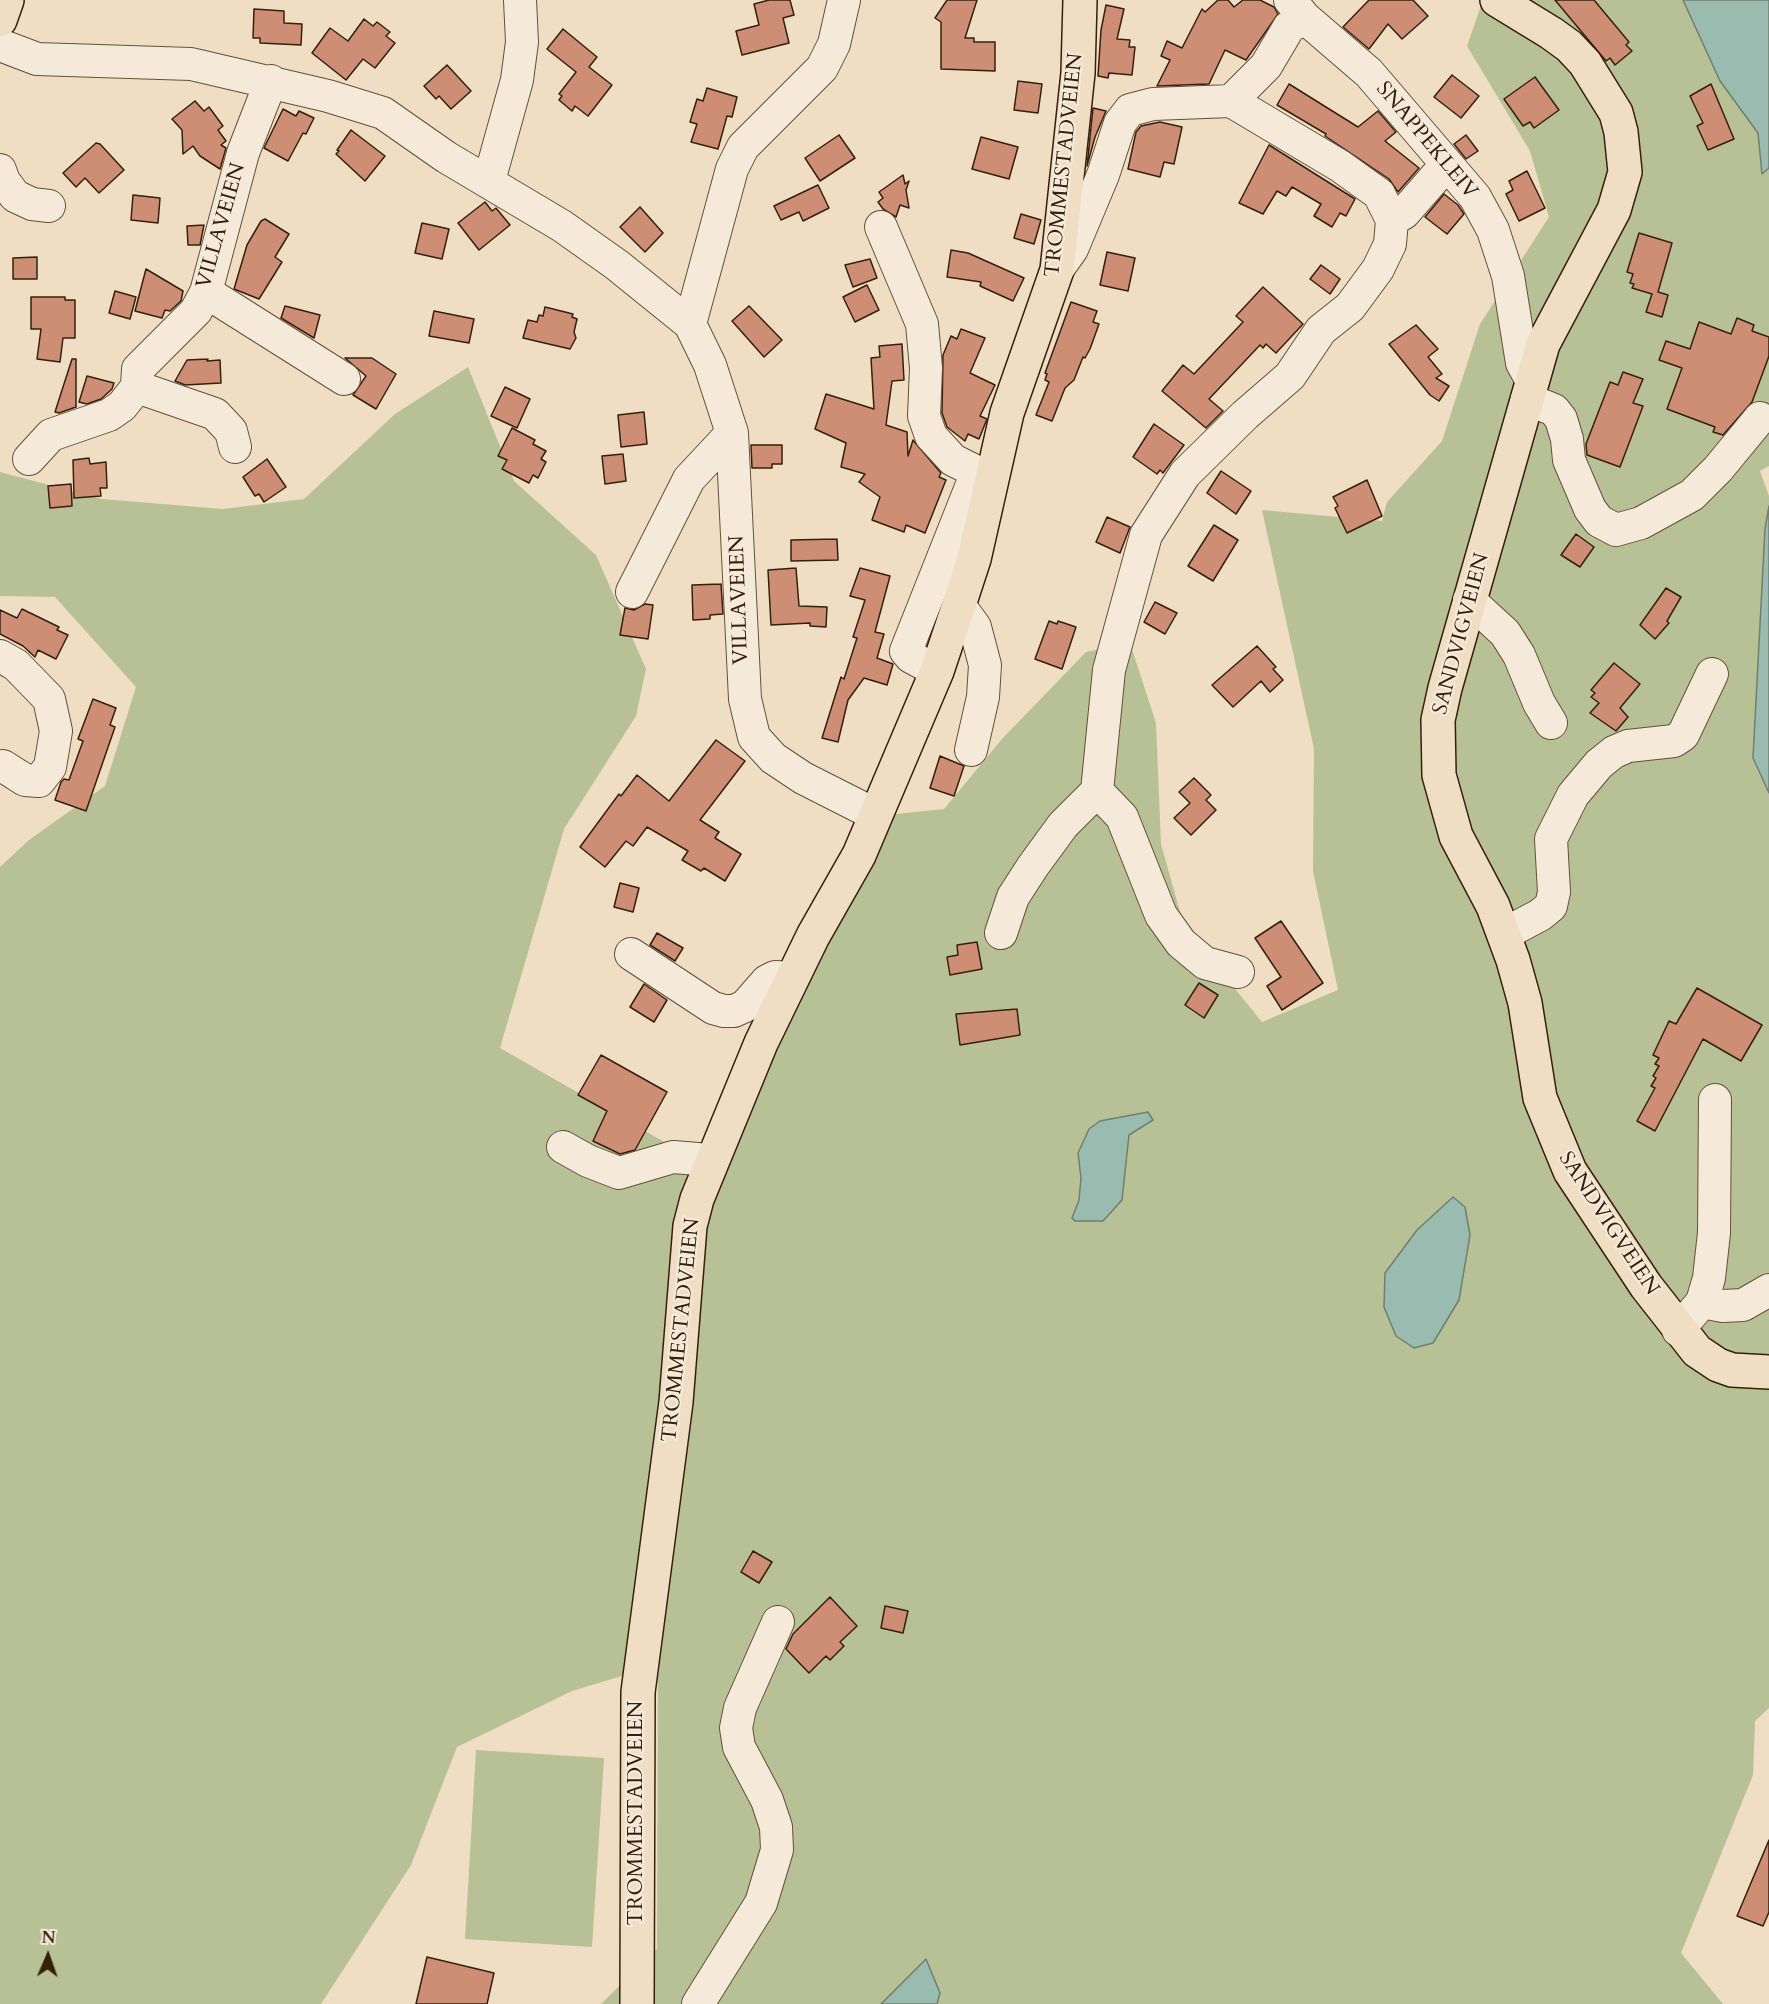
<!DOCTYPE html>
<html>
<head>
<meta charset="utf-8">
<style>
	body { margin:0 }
	#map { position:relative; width:1769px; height:2004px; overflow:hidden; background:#efdec4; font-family:Cardo,serif }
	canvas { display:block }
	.north { position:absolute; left:18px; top:1926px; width:60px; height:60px; -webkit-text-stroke:4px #f5ead9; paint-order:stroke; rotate:2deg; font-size:16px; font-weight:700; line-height:24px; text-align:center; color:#35200c }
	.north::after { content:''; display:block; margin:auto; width:21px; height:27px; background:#35200c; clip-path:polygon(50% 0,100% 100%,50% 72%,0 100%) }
</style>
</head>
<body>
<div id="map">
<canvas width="1769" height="2004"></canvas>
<div class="north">N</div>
</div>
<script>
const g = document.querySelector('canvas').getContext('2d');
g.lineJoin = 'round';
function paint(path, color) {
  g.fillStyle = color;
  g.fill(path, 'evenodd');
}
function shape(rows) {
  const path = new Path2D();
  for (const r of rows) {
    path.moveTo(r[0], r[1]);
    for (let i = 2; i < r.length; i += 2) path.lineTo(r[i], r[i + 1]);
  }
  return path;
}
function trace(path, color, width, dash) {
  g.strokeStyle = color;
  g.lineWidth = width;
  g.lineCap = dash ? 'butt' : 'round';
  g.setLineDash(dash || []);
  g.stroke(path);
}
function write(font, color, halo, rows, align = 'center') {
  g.font = font + ' Cardo,serif';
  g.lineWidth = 4.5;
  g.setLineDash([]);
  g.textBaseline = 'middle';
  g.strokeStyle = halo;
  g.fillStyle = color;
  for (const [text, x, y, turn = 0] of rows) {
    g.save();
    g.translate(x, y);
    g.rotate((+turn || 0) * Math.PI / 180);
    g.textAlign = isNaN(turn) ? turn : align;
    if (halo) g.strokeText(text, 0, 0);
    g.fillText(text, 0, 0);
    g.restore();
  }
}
const green = shape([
	[1483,0,1683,0,1720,81,1758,133,1762,173,1769,168,1769,466,1760,471,1769,496,1769,506,1765,529,1753,758,1769,793,1769,1708,1755,1721,1753,1775,1681,1953,1723,2004,601,2004,657,1949,658,1665,572,1691,457,1747,411,1865,321,2004,0,2004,0,867,29,840,105,786,136,687,55,597,0,596,0,472,102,499,223,509,304,499,395,414,468,367,514,481,596,555,646,669,636,716,564,829,500,1048,701,1163,877,816,944,809,1002,739,1086,652,1130,643,1156,723,1161,844,1184,926,1262,1022,1338,990,1313,871,1314,749,1262,510,1382,521,1387,502,1442,441,1480,324,1549,217,1530,151,1467,46],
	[1463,1272,1463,1281,1396,1336,1384,1307,1385,1273],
	[476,1750,604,1758,592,1947,465,1939]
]);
const water = shape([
	[1683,0,1769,0,1769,168,1762,174,1758,133,1720,81,1683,0],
	[1769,506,1769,793,1753,758,1765,529,1769,506],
	[1148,1112,1153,1120,1129,1135,1122,1200,1103,1221,1075,1221,1072,1218,1079,1200,1081,1178,1078,1153,1089,1129,1100,1121,1148,1112],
	[1453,1197,1465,1207,1470,1235,1459,1300,1433,1343,1414,1348,1396,1336,1384,1307,1385,1273,1417,1230,1453,1197],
	[926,1959,940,1993,937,2004,881,2004,926,1959]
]);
const building = shape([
	[769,0,790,0,794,15,783,18,789,43,742,55,736,31,759,25,754,4,769,0],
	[947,0,977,0,965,38,974,38,974,42,995,42,995,71,941,69,941,22,935,18,947,0],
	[1218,0,1228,0,1234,7,1243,0,1260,0,1274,7,1278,14,1246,60,1225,50,1209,84,1157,86,1170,60,1161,56,1167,41,1182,48,1202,9,1205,12,1218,0],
	[1369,0,1413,0,1428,16,1402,39,1388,24,1369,49,1343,27,1369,0],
	[1555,0,1594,0,1629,42,1626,45,1632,51,1615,65,1610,58,1606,61,1555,0],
	[1106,5,1124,9,1117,39,1130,40,1129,47,1135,47,1132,75,1109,73,1108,78,1098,76,1101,30,1106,5],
	[254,9,284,11,284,23,302,24,301,45,260,43,260,38,253,38,254,9],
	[364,19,373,26,377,22,390,32,386,36,395,43,375,68,363,59,346,80,312,53,330,28,348,41,364,19],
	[563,29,597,57,589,67,612,85,588,116,575,106,572,111,559,100,562,96,559,94,576,72,547,49,563,29],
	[447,65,471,91,451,109,439,96,436,99,424,86,447,65],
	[1452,75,1479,96,1461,118,1434,97,1452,75],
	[1535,77,1559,110,1534,128,1530,122,1523,126,1504,99,1535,77],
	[1018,81,1042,84,1038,113,1014,110,1018,81],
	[1289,84,1358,127,1378,111,1396,132,1385,141,1419,168,1398,192,1389,179,1325,136,1326,134,1277,105,1289,84],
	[1711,84,1734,139,1708,150,1697,126,1703,123,1690,96,1711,84],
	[707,88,737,97,732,117,727,116,718,149,691,142,697,124,690,122,697,99,703,101,707,88],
	[195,101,204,111,209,107,223,126,218,130,226,141,221,145,226,148,220,169,200,156,193,146,183,154,182,130,172,119,195,101],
	[1093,108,1106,111,1095,137,1087,166,1093,108],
	[283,109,296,116,299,111,314,118,306,134,303,133,288,161,264,148,283,109],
	[1160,122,1182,127,1174,164,1164,162,1160,177,1128,169,1136,132,1141,126,1160,122],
	[351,130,385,156,365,181,336,154,339,151,337,150,351,130],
	[839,135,855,158,820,181,805,158,839,135],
	[1466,135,1478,151,1466,159,1454,144,1466,135],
	[981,137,1018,147,1009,179,972,169,981,137],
	[96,143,100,144,124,170,99,193,85,178,76,187,63,173,96,143],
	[1269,145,1355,199,1346,216,1340,213,1332,227,1314,216,1321,204,1292,187,1286,196,1277,191,1263,214,1239,203,1269,145],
	[1527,171,1545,208,1519,221,1506,194,1513,190,1509,181,1527,171],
	[903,175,905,184,909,181,906,190,909,208,900,205,896,217,883,209,878,202,883,198,879,192,903,175],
	[818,185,829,208,803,221,799,212,781,220,774,206,818,185],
	[1444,194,1458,205,1464,214,1447,234,1425,217,1444,194],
	[133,195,160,198,158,223,131,220,133,195],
	[485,202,492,211,496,208,510,225,479,250,458,223,485,202],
	[640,207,663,233,645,252,620,227,640,207],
	[1021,214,1041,220,1034,244,1014,238,1021,214],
	[265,219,289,234,275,257,282,262,259,299,234,289,247,245,261,221,265,219],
	[422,223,449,229,442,259,415,253,422,223],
	[204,225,200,245,188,245,187,226,204,225],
	[1639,233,1672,243,1658,292,1668,295,1662,317,1646,312,1652,294,1632,288,1634,284,1630,283,1633,274,1627,272,1639,233],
	[951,250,968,253,1024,278,1013,301,980,286,981,282,947,277,951,250],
	[1107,252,1135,258,1128,291,1100,285,1107,252],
	[37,257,37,279,13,279,13,258,37,257],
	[870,259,877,278,853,287,845,265,870,259],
	[1321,265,1340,279,1330,294,1310,279,1321,265],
	[146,269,183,291,181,301,170,311,165,310,162,318,135,311,146,269],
	[867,285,879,310,855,322,843,297,867,285],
	[1263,287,1303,324,1276,353,1266,344,1263,348,1260,345,1209,399,1223,411,1206,428,1162,391,1183,365,1194,374,1243,322,1236,316,1263,287],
	[115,291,136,297,130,319,109,313,115,291],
	[31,297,65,297,65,300,75,300,75,338,63,338,60,362,37,359,41,329,31,329,31,297],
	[1071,302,1097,311,1093,322,1099,324,1090,349,1085,358,1083,357,1074,380,1065,388,1052,421,1036,415,1049,382,1045,380,1047,374,1045,373,1071,302],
	[285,306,320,315,314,338,281,318,285,306],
	[749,306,782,340,764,357,732,321,749,306],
	[545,307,573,314,572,317,577,319,574,332,576,338,570,349,523,338,528,320,537,322,539,315,543,316,545,307],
	[434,311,474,319,469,343,429,336,434,311],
	[1737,318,1754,325,1752,331,1769,337,1769,356,1752,402,1723,435,1713,432,1715,427,1667,409,1682,368,1659,360,1666,341,1690,349,1699,322,1731,334,1737,318],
	[1416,325,1438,349,1428,357,1442,374,1436,378,1449,386,1439,401,1430,395,1389,344,1416,325],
	[961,329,985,338,970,373,995,385,980,416,987,419,979,439,968,434,965,441,947,427,942,413,943,355,951,336,957,339,961,329],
	[902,344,904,380,892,381,886,425,907,432,908,456,913,440,941,473,939,477,946,480,925,533,906,525,904,532,872,520,880,497,859,482,865,474,841,467,846,443,815,429,826,394,874,409,871,358,880,357,879,346,902,344],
	[345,358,372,358,396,374,376,409,353,395,366,376,345,358],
	[72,359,76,359,76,407,59,413,55,412,72,359],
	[208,359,207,361,220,360,221,383,185,385,175,381,187,360,208,359],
	[1623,372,1643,379,1633,403,1643,406,1620,467,1587,455,1586,444,1610,382,1618,385,1623,372],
	[87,376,114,383,112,389,101,399,87,404,79,402,87,376],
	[505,387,530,399,517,428,491,416,505,387],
	[644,412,647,444,621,447,618,415,644,412],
	[1154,424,1184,445,1163,473,1160,470,1157,474,1133,457,1154,424],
	[512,428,535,440,533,444,546,451,541,459,546,462,538,478,533,475,529,483,502,469,507,460,498,456,512,428],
	[751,445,782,445,782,464,772,464,772,468,752,468,751,445],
	[623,454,626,481,605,484,602,456,623,454],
	[89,458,90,464,106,462,107,488,100,488,101,496,74,498,73,460,89,458],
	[267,459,286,487,264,502,259,494,255,496,243,477,267,459],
	[1221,471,1251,491,1236,514,1207,493,1221,471],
	[1367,480,1382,516,1347,533,1335,508,1338,506,1333,497,1367,480],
	[71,484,72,506,50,508,48,486,71,484],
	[1107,517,1130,527,1120,553,1096,542,1107,517],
	[1214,525,1238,540,1213,581,1188,566,1214,525],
	[1576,534,1594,547,1580,567,1561,555,1576,534],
	[837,539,838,560,791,561,791,540,837,539],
	[796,568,799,606,827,607,826,627,810,626,810,623,771,625,768,570,796,568],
	[860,568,890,576,875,632,884,634,877,658,893,664,887,685,864,678,848,700,838,742,822,738,841,677,844,679,857,638,853,637,865,600,850,596,860,568],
	[721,584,723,614,710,615,710,619,693,620,692,585,721,584],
	[1666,588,1681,597,1667,621,1669,623,1655,639,1640,625,1666,588],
	[1155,602,1177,613,1165,634,1144,622,1155,602],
	[645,604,653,605,648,639,620,635,625,608,634,610,645,604],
	[22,609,59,627,57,630,68,635,56,659,38,650,35,657,23,646,0,634,0,610,17,618,22,609],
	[1049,621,1057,624,1058,621,1076,627,1062,669,1035,659,1049,621],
	[1257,646,1276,667,1273,669,1283,680,1270,692,1261,681,1233,707,1212,685,1257,646],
	[1614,663,1640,684,1620,708,1628,717,1616,731,1590,713,1599,703,1591,697,1595,693,1591,690,1614,663],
	[93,699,116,708,110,725,115,727,86,811,55,800,61,782,64,779,69,780,83,741,78,739,93,699],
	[716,740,745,761,700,820,719,832,715,838,741,854,725,881,704,868,701,871,682,860,688,851,647,827,633,846,626,841,605,867,580,847,619,794,621,796,637,775,669,801,716,740],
	[940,756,964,766,954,796,930,788,940,756],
	[1194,778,1211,795,1206,800,1216,810,1191,835,1174,818,1190,803,1179,792,1194,778],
	[620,883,639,888,633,912,614,907,620,883],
	[1281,921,1323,983,1282,1010,1267,986,1281,977,1255,938,1281,921],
	[657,933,683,948,675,961,650,945,657,933],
	[977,942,982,969,950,975,947,957,958,955,957,945,977,942],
	[1199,983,1218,995,1204,1018,1185,1005,1199,983],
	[644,984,667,1000,654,1022,630,1007,644,984],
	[1697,988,1762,1025,1741,1061,1703,1039,1655,1131,1637,1121,1655,1088,1651,1086,1656,1078,1653,1076,1659,1066,1655,1064,1659,1058,1653,1055,1669,1021,1676,1024,1697,988],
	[1017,1009,1020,1035,960,1045,956,1014,1017,1009],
	[601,1055,667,1092,635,1150,620,1154,593,1141,607,1111,578,1095,601,1055],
	[753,1551,772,1562,759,1583,741,1572,753,1551],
	[830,1597,857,1626,840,1642,844,1646,830,1660,826,1656,809,1673,786,1649,793,1634,830,1597],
	[885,1606,908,1611,903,1633,881,1628,885,1606],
	[1769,1840,1769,1912,1763,1926,1737,1916,1769,1840],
	[427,1957,494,1973,487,2004,416,2004,427,1957]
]);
const minor = shape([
	[1290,0,1305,18,1369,73,1475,197,1493,230,1508,276,1522,363,1532,381],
	[0,45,37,59,191,64,328,96,383,113,446,157,562,226,617,265,690,324,710,365,732,433,745,699,754,737,773,758,803,778,876,815],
	[1231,101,1266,66,1289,27,1305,18],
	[0,170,4,181,15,196,32,204,49,206],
	[489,181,517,80,522,42,520,0],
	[1392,220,1404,213,1446,165],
	[881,227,922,324,926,368,924,416,931,436,953,460,977,472,993,475],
	[1057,270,1072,249,1103,175,1120,123,1130,110,1153,104,1231,101,1340,166,1379,194,1392,220,1390,244,1378,269,1350,307,1321,330,1290,376,1245,415,1185,474,1146,535,1109,670,1097,791,1122,817,1161,915,1181,943,1205,963,1238,972],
	[206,292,344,379],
	[690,324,732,169,743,147,822,68,834,44,844,0],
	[1527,399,1554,410,1561,419,1567,439,1569,460,1590,509,1599,521,1616,530,1641,523,1692,495,1718,469,1760,418],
	[235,447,231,431,215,414,137,387,138,369,196,311,206,292,243,153,271,81],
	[29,459,51,435,109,415,122,406,137,387],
	[632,592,689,479,732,433],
	[1469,600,1505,633,1519,655,1539,703,1551,723],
	[959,605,975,627,985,665,983,697,971,750],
	[0,656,16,665,49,699,56,731,50,767,39,781,25,780,3,766],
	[937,671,911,657,906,651,977,472],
	[1001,933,1013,897,1033,866,1063,825,1097,791],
	[1504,934,1540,915,1551,906,1554,892,1551,839,1573,795,1599,764,1614,752,1628,746,1674,741,1683,735,1712,674],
	[631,954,713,1008,724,1011,734,1011,745,1006,767,981,775,977,791,978],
	[563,1147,588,1161,619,1173,673,1157,698,1159,710,1165],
	[1702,1302,1723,1306,1743,1305,1769,1290],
	[1678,1330,1702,1302,1709,1278,1714,1233,1715,1100],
	[698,2004,761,1903,777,1850,776,1827,767,1800,739,1747,736,1728,740,1708,778,1622]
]);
const major = shape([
	[1497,0,1551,33,1569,46,1585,63,1616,113,1621,132,1625,172,1614,210,1543,344,1445,688,1438,720,1439,775,1456,836,1493,906,1513,960,1525,1003,1540,1098,1570,1171,1646,1286,1697,1351,1718,1365,1732,1370,1769,1372],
	[0,20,7,0],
	[637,2004,638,1692,676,1402,690,1226,697,1199,761,1043,813,936,859,855,937,671,959,605,974,559,1007,413,1057,270,1078,73,1080,0]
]);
const streetNames = [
	["SNAPPEKLEIV",1426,141,50],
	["TROMMESTADVEIEN",1065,165,-84],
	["VILLAVEIEN",222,226,-74],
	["VILLAVEIEN",740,600,-92],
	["SANDVIGVEIEN",1462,634,-75],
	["SANDVIGVEIEN",1608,1224,57],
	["TROMMESTADVEIEN",682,1330,-84],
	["TROMMESTADVEIEN",637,1813,-90]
];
paint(green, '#b8c195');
paint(water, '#9abcb0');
trace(water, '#727e6e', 1.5);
paint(building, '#ce8d75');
trace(building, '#35200c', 1.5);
trace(minor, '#64503a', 34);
trace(major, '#35200c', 36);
trace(minor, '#f5ead9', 32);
trace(major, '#efdec4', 33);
write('21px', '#35200c', '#f5ead9', streetNames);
</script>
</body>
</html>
